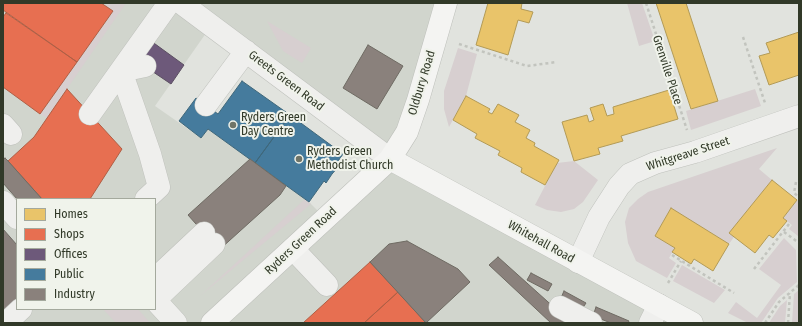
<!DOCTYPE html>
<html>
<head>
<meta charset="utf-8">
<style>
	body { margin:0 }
	#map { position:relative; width:802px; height:326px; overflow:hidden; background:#e1e3de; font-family:"Fira Sans Condensed",sans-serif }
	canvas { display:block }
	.frame { position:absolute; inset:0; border:4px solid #313928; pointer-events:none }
	.legend { position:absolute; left:16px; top:198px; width:140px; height:112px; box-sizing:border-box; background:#f0f3eb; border:1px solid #a4a99d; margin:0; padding:5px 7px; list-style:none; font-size:12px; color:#313928 }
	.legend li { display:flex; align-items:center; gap:8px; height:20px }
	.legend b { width:20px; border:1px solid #a4a99d }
</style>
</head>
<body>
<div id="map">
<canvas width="802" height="326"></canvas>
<div class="frame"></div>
<ul class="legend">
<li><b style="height:11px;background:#e9c46a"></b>Homes</li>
<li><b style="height:11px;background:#e76f51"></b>Shops</li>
<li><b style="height:11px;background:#6d597a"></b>Offices</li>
<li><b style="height:11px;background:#457b9d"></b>Public</li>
<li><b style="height:11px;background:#8a817c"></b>Industry</li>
</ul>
</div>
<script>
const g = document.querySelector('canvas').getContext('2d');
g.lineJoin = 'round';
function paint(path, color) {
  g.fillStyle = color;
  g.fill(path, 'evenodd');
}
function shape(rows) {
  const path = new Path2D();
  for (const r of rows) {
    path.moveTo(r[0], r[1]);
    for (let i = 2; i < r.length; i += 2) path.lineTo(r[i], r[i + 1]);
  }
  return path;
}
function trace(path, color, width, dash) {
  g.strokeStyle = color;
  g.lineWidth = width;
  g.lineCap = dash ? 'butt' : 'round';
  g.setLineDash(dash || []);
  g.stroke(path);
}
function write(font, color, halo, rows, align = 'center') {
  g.font = font + ' "Fira Sans Condensed",sans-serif';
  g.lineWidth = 4;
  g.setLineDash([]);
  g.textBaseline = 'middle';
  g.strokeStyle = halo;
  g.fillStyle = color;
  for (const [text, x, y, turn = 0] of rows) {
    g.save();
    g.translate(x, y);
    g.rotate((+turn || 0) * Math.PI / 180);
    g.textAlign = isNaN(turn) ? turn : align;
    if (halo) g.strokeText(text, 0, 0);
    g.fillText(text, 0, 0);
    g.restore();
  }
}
const built = shape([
	[3,3,446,3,390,159,692,323,3,323],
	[211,26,390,159,326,219,309,202,208,129,201,138,155,106],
	[17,199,155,199,155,309,17,309]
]);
const green = shape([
	[113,3,126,3,47,118,40,114,113,12,105,5],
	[627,3,642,3,655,41,639,46],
	[267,21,311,48,302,63,283,51],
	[458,48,477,54,466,96,449,127,444,109,444,91],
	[755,89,761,106,691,130,686,111],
	[777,148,759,169,772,180,730,233,734,237,729,244,671,209,655,236,675,248,669,258,676,263,667,278,636,261,628,243,625,222,629,208,638,199,648,192],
	[574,161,598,180,583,202,574,209,561,212,547,210,535,205,557,163],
	[305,199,311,204,200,296],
	[797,200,799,202,798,236,789,229,792,225,783,218],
	[784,238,796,250,797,282,778,298,761,323,748,323,728,313,736,302,757,318,781,285,759,269],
	[682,265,725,290,714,303,673,281],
	[799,290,799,323,792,323,794,294],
	[787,300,785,323,769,323,780,306],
	[103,309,138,309,150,323,116,323]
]);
const homes = shape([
	[488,3,522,3,521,9,533,12,529,23,518,20,508,55,476,45,488,3],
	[656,3,686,3,718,101,691,109,656,3],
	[799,32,799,75,769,85,759,56,770,53,766,43,799,32],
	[669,90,678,119,621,136,623,141,598,148,600,154,574,161,562,122,587,115,589,122,594,120,590,108,603,104,607,116,614,114,613,107,669,90],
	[466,96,490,109,488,112,492,114,498,104,519,115,515,122,530,130,526,138,535,143,534,146,559,160,545,185,521,172,522,168,498,155,500,151,475,138,477,134,453,120,466,96],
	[772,180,797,200,783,218,787,221,773,238,769,235,755,253,729,233,772,180],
	[671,208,729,244,713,271,694,259,691,264,672,252,675,248,655,236,671,208]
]);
const shops = shape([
	[3,3,101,3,113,11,77,62,3,10,3,3],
	[6,13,77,62,40,114,3,87,3,17,6,13],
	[67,89,122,149,90,199,42,199,8,161,34,137,67,89],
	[370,262,398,292,364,323,303,323,370,262],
	[398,292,426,323,364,323,398,292]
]);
const offices = shape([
	[151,41,184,65,171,84,137,61,151,41]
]);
const public = shape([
	[242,81,290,115,255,163,208,129,201,138,179,121,196,98,218,114,242,81],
	[290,115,343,154,336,164,339,166,332,174,326,183,324,181,309,202,255,163,290,115]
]);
const industry = shape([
	[368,45,403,66,377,109,343,88,368,45],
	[5,158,8,161,42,199,17,199,3,183,3,160,5,158],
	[250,159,286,186,280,195,219,250,188,215,250,159],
	[3,229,17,245,17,298,3,311,3,229],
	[407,241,458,269,470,282,426,323,370,262,389,244,407,241],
	[498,257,567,319,574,323,551,323,489,265,498,257],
	[531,273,552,284,548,291,527,280,531,273],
	[564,291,586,303,582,309,561,298,564,291],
	[596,307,629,321,628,323,611,323,593,316,596,307]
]);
const path = shape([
	[646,3,687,130],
	[743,37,765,103],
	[459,44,527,66,557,62],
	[796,182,794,193,799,197],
	[784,232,799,243],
	[672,255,734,293],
	[754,269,789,224],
	[668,283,681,261],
	[765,323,779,302,799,285],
	[788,323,790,293]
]);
const minor = shape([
	[181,3,390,159],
	[145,66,121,71,150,154,159,187,146,199],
	[206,105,246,51],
	[90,114,169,3],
	[3,125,11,134],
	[3,202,17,218],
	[293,249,327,285],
	[578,262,599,217,619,186,630,174,655,163,695,152,799,116],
	[155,279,204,233],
	[155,300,214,244],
	[155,300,176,323],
	[560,307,591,323],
	[6,323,21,309],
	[650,323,659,305]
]);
const major = shape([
	[390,159,692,323],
	[212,323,390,159,407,132,418,100,446,3]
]);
const markers = [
	[233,125,4,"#6f7468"],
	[299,159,4,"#6f7468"]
];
const streetNames = [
	["Grenville Place",667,70,72],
	["Greets Green Road",286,81,37],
	["Oldbury Road",422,83,-73],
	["Whitgreave Street",688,154,-18],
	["Ryders Green Road",301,241,-43],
	["Whitehall Road",541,242,29]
];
const poiNames = [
	["Ryders Green",241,118],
	["Day Centre",241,132],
	["Ryders Green",307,152],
	["Methodist Church",307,166]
];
paint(built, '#d1d5cd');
paint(green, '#d7cfd0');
paint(homes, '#e9c46a');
trace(homes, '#b29a56', 1);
paint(shops, '#e76f51');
trace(shops, '#b05f45', 1);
paint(offices, '#6d597a');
trace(offices, '#5b4f61', 1);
paint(public, '#457b9d');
trace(public, '#3f677a', 1);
paint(industry, '#8a817c');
trace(industry, '#6f6b63', 1);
trace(minor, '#bfc1bc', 23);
trace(major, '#bec0bb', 23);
trace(path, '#c2c4be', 2.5, [3, 3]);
trace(minor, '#efefed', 22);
trace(major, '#f4f4f2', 22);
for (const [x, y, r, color] of markers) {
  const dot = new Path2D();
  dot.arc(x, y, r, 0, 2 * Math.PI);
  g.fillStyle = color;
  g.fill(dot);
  trace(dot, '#f0f3eb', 1.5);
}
write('12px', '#313928', '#f0f3eb', streetNames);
write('12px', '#313928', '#f0f3eb', poiNames, 'left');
</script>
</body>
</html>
